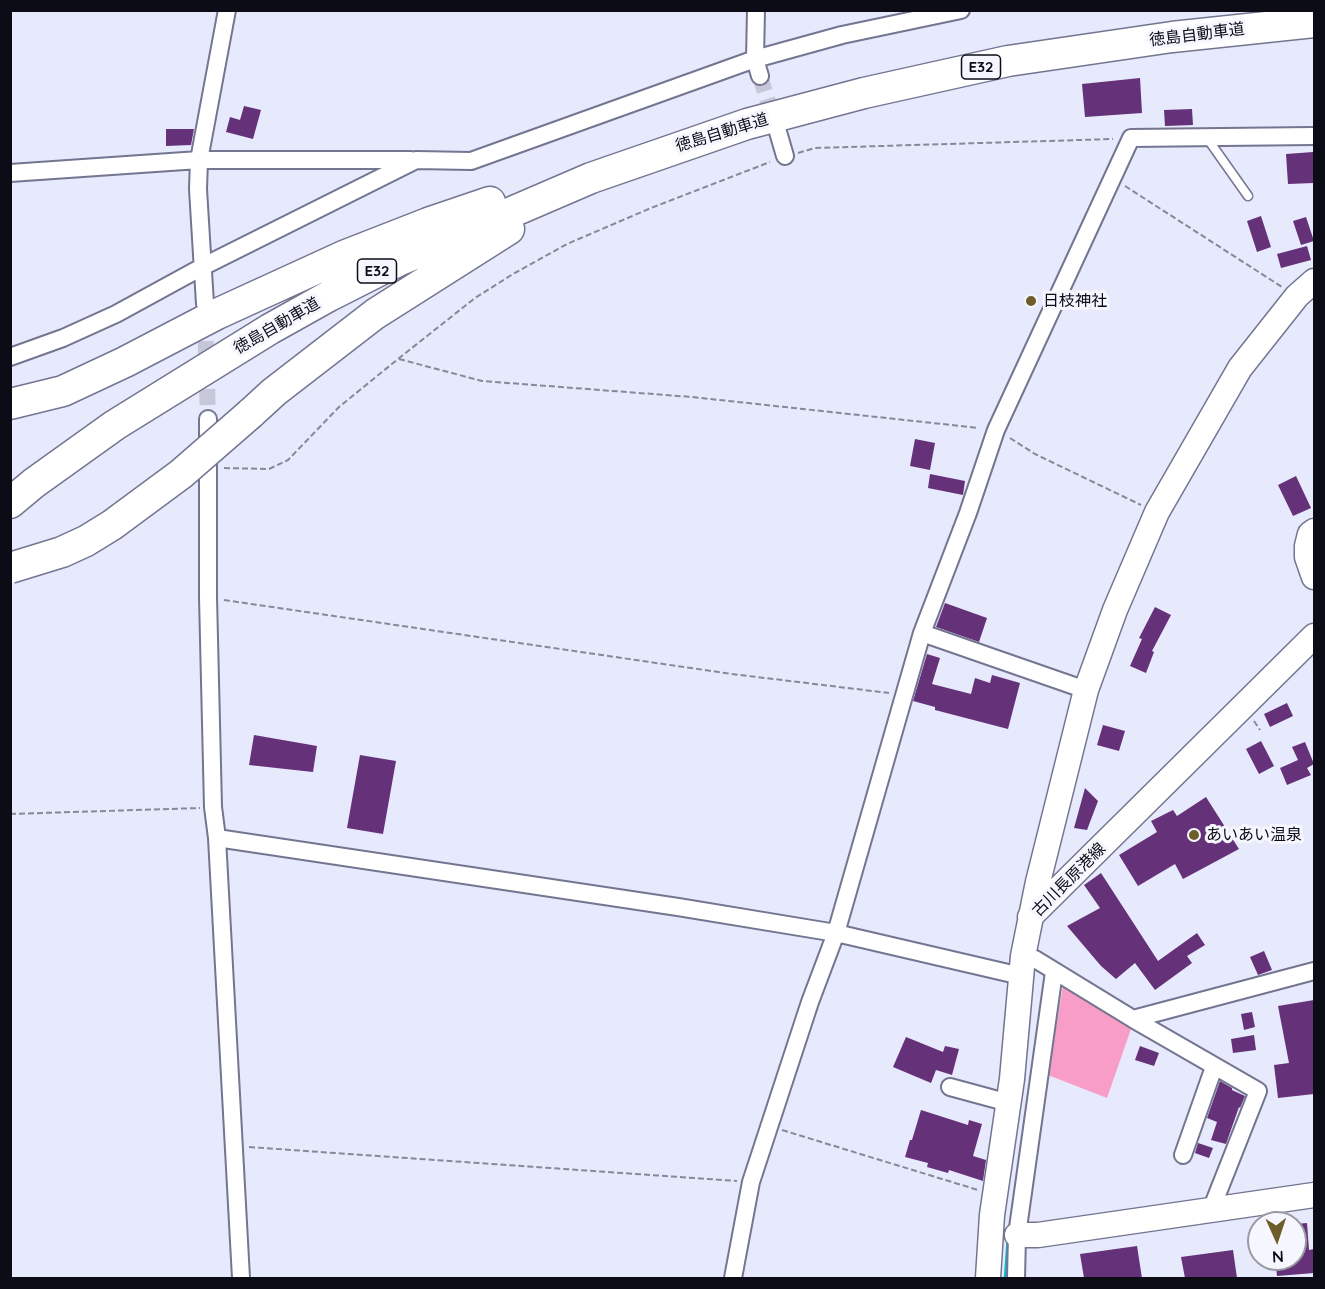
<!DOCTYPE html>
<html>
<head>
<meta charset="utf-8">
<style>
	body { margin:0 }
	#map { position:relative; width:1325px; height:1289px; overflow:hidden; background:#e7e9fc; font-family:Quicksand,sans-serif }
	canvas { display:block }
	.frame { position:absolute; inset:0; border:12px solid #0c0c17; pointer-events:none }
	.north { position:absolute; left:1247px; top:1211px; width:60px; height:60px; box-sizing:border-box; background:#f6f7fe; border:2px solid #9899a2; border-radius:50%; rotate:177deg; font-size:16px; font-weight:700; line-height:24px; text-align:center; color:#0c0c17 }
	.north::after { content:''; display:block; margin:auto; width:21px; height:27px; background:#6c5d2b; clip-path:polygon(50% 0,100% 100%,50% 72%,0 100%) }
</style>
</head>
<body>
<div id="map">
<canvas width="1325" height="1289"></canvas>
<div class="frame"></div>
<div class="north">N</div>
</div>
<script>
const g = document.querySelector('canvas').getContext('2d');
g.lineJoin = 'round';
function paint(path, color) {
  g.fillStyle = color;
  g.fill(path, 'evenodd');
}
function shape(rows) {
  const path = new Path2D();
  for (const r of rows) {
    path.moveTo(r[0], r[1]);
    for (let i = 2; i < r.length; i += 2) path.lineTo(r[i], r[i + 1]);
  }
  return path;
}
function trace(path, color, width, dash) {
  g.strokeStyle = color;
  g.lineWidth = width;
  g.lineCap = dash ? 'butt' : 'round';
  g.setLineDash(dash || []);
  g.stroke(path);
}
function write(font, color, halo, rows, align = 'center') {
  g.font = font + ' Quicksand,"Noto Sans JP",sans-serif';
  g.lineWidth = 6;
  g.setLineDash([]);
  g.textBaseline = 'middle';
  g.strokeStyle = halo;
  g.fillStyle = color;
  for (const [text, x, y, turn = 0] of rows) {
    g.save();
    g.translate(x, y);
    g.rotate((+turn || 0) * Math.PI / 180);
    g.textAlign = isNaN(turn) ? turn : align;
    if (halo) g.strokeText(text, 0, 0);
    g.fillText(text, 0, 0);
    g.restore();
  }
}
const green = shape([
	[1063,986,1131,1029,1107,1098,1048,1075]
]);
const stream = shape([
	[1006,1278,1009,1236]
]);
const building = shape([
	[1140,78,1142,113,1085,117,1082,84],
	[244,106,261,110,253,139,226,132,230,117,240,120],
	[1192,109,1193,125,1165,126,1164,110],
	[166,129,194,129,191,145,166,146],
	[1313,152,1314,183,1288,184,1286,154],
	[1261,216,1271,247,1257,252,1247,221],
	[1306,217,1314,241,1301,245,1293,221],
	[1307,246,1311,260,1281,268,1277,254],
	[915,439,935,443,930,470,910,466],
	[930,474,965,481,963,495,928,488],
	[1296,476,1311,508,1293,516,1278,485],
	[945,603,987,618,979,642,936,627],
	[1155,607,1171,615,1152,651,1154,652,1146,673,1130,666,1142,639,1139,638],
	[927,654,940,658,932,684,971,694,975,678,990,683,992,675,1020,683,1008,729,935,710,935,707,913,701],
	[1287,703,1293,716,1270,727,1264,714],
	[1103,725,1125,731,1119,751,1097,745],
	[254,735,317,746,313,772,249,765],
	[1261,741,1274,766,1259,774,1246,749],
	[1305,742,1314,764,1307,768,1311,775,1287,785,1280,768,1298,760,1292,747],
	[360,755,396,761,383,834,347,828],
	[1085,788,1098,801,1087,830,1074,828],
	[1206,797,1239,849,1183,879,1175,864,1138,886,1119,855,1157,832,1151,821,1173,810,1177,816],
	[1101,873,1158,961,1197,933,1205,945,1187,956,1192,963,1155,990,1135,963,1116,979,1101,966,1067,926,1100,908,1084,885],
	[1264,951,1272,970,1258,975,1250,957],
	[1314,1000,1314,1094,1278,1098,1274,1065,1289,1063,1278,1006],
	[1252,1012,1255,1027,1244,1030,1241,1014],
	[1254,1035,1256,1050,1233,1053,1231,1039],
	[906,1037,943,1052,945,1046,959,1049,952,1075,936,1070,931,1083,893,1067],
	[1140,1046,1159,1053,1154,1066,1135,1060],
	[1220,1081,1232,1088,1232,1090,1245,1096,1240,1108,1239,1107,1226,1144,1211,1140,1217,1122,1207,1118],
	[921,1110,968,1125,969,1120,982,1124,973,1156,986,1160,983,1181,949,1170,948,1173,927,1167,928,1163,905,1157,910,1140,912,1140],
	[1198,1143,1213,1148,1209,1158,1195,1153],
	[1307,1223,1309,1250,1314,1249,1314,1273,1277,1276,1275,1259,1295,1259,1295,1224],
	[1137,1246,1142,1278,1084,1278,1080,1254],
	[1233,1250,1237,1278,1185,1278,1181,1257]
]);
const streetTunnel = shape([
	[760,76,775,124],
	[205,317,208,419]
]);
const path = shape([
	[798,153,815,148,1113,139],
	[1125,186,1282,287],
	[399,359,482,381,692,397,979,428],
	[1010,438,1035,454,1141,505],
	[224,468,269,469,288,460,339,407,398,359,475,298,513,274,567,244,651,208,770,162],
	[224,600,732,674,889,693],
	[1254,721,1260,730],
	[10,814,200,808],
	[782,1130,978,1190],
	[249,1147,737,1181]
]);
const lane = shape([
	[1207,138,1248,196]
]);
const street = shape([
	[756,10,755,59,760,76],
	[778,132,785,156],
	[10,173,199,160,411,160],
	[205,304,198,189,199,160,227,10],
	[10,357,63,338,116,314,202,267,416,160,471,161,755,59,842,35,961,10],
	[208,419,208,597,213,807,217,838,241,1278],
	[922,633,1086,690],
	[217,838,678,907,836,933,1021,976],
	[1023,956,1035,959,1133,1019,1314,971],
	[1133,1019,1258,1091,1211,1210],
	[950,1087,1009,1103],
	[1183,1155,1214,1067],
	[733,1278,751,1182,810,1002,836,933,922,633,968,513,996,430,1131,138,1314,136],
	[1016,1278,1017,1235,1054,972]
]);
const secondary = shape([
	[1314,531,1310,534,1307,546,1307,557,1314,577],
	[1030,917,1314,636],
	[1017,1235,1038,1235,1314,1195],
	[988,1278,992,1215,1012,1079,1023,956,1038,882,1086,690,1115,610,1157,512,1240,368,1297,296,1314,281]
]);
const highway = shape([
	[10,404,63,391,125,362,217,314,346,255,428,223,490,202],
	[250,414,274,392,375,314,509,229],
	[10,503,34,483,115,425,270,329,329,296,398,261,591,178,747,124,864,93,1008,61,1172,37,1314,22]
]);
const highwayBridge = shape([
	[10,568,62,552,86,541,112,525,181,474,250,414]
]);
const markers = [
	[1031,301,6,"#6c5d2b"],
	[1194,835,6,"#6c5d2b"]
];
const shields = [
	[981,67,39],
	[377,271,39]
];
const shieldNames = [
	["E32",981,67],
	["E32",377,271]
];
const streetNames = [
	["徳島自動車道",1197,35,-7],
	["徳島自動車道",722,133,-17],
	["徳島自動車道",277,326,-30],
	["古川長原港線",1069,880,-45]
];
const poiNames = [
	["日枝神社",1043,301],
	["あいあい温泉",1206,835]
];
paint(green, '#f89dc8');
trace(stream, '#03b9d3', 4.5);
paint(building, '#653179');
trace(streetTunnel, '#c6c8da', 16, [16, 8]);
trace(lane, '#737591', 11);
trace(street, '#737591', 20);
trace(secondary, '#737591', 27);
trace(highway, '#737591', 33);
trace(path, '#878998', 2, [6, 3]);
trace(lane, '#fff', 8);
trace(street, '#fff', 16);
trace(secondary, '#fff', 24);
trace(highway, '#fff', 30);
trace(highwayBridge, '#737591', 33, []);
trace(highwayBridge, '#fff', 30);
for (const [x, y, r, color] of markers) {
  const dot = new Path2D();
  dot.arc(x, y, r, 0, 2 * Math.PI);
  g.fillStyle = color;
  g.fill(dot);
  trace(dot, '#f6f7fe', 2);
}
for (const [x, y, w] of shields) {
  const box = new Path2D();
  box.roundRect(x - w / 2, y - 12, w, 24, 4.5);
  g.fillStyle = '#f6f7fe';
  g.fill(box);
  trace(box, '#0c0c17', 1.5);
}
write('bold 15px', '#0c0c17', null, shieldNames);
write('16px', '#0c0c17', '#f6f7fe', streetNames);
write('16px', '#0c0c17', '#f6f7fe', poiNames, 'left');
</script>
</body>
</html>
